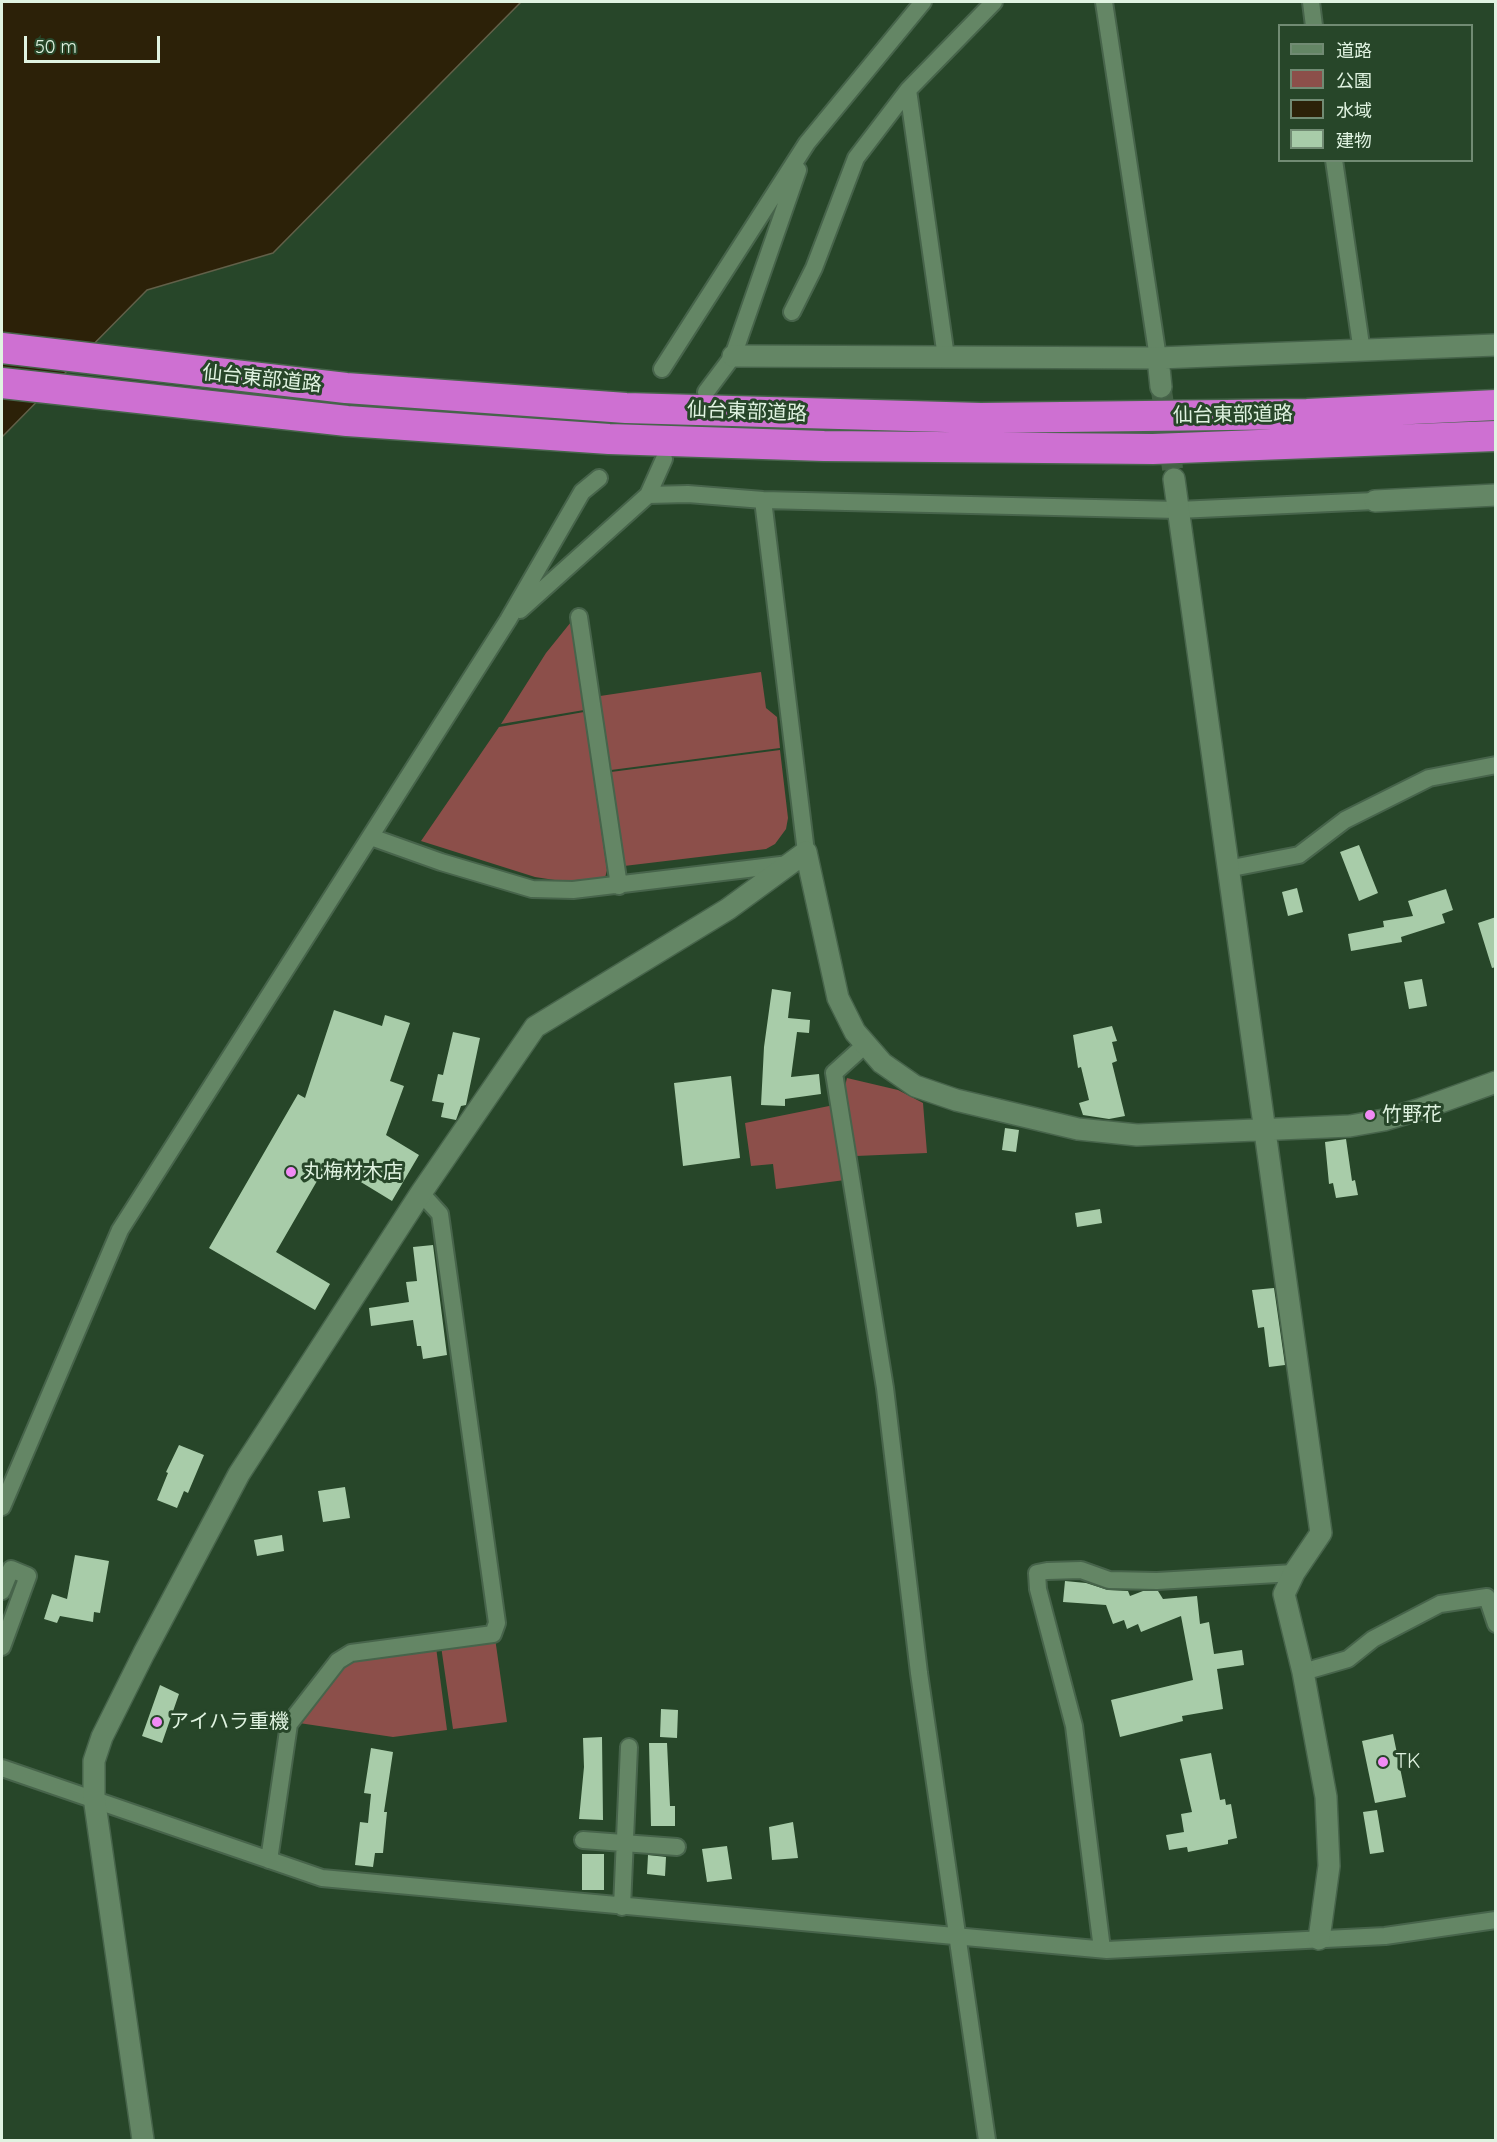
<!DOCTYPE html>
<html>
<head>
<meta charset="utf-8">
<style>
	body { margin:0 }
	#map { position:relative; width:1497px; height:2142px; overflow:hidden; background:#274629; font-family:Quicksand,"Noto Sans JP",sans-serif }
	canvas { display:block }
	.frame { position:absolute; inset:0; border:3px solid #e0f3e1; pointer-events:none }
	.legend { position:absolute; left:1278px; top:24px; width:195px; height:138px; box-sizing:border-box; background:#274629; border:2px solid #718b73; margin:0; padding:8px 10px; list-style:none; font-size:18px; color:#e0f3e1 }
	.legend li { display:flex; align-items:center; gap:12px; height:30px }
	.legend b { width:30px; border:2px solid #718b73 }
	.scale { position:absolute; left:24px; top:36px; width:136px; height:27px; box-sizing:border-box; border:3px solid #e0f3e1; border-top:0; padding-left:8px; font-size:18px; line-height:21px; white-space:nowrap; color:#e0f3e1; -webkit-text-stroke:4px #274629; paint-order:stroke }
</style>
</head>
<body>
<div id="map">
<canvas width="1497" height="2142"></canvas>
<div class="frame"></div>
<ul class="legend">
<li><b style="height:8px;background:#648665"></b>道路</li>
<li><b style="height:16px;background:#8c4f4a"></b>公園</li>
<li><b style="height:16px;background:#2c2108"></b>水域</li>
<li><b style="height:16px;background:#a8cca9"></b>建物</li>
</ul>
<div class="scale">50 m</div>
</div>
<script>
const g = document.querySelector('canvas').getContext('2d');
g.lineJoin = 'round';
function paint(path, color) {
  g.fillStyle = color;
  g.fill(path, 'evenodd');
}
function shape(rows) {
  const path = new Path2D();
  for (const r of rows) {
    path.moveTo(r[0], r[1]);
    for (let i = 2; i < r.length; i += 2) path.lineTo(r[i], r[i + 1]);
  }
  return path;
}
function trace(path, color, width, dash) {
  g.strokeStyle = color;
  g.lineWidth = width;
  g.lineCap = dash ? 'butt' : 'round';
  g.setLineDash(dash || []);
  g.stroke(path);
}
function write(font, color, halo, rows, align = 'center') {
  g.font = font + ' Quicksand,"Noto Sans JP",sans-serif';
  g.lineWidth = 6;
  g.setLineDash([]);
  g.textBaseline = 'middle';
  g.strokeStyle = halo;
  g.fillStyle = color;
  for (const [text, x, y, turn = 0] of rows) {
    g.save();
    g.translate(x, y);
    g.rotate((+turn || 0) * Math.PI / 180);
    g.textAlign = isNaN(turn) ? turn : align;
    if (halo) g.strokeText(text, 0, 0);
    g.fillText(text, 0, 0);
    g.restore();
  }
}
const green = shape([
	[571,622,584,710,501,724,546,653],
	[761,672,766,708,777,717,780,748,611,770,600,696],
	[584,712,607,870,605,878,561,881,535,877,421,841,499,727],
	[780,750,788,818,786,829,775,844,766,849,624,866,611,772],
	[847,1078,898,1090,923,1103,927,1153,856,1156,845,1086],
	[834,1105,845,1180,776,1189,773,1164,751,1166,745,1123],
	[495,1638,507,1722,453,1729,441,1646],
	[436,1647,447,1730,393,1737,299,1723,348,1661]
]);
const water = shape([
	[2,2,521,2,273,253,147,290,2,437,2,2]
]);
const building = shape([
	[1359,845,1378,893,1359,901,1340,852],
	[1297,888,1303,912,1288,916,1282,892],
	[1446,889,1453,910,1442,914,1445,923,1401,937,1402,942,1351,951,1348,934,1384,927,1383,921,1413,916,1408,901],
	[1496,917,1496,967,1492,968,1478,923],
	[1422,979,1427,1006,1409,1009,1404,982],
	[772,989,791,992,788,1018,810,1020,809,1033,797,1032,791,1077,819,1074,821,1094,785,1099,785,1106,761,1105,764,1047],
	[334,1010,382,1026,385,1015,410,1023,390,1081,404,1086,386,1135,419,1155,392,1201,328,1162,276,1252,330,1284,315,1310,209,1248,298,1094,305,1098],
	[1112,1026,1117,1041,1112,1042,1117,1061,1112,1063,1125,1116,1109,1119,1083,1115,1079,1103,1089,1100,1081,1067,1078,1068,1073,1035],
	[453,1032,480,1038,466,1105,461,1106,456,1120,441,1117,444,1103,432,1101,438,1074,443,1075],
	[731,1076,740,1158,683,1166,674,1083],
	[1005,1128,1019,1130,1016,1152,1002,1150],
	[1346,1139,1352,1181,1355,1180,1358,1195,1336,1198,1333,1183,1329,1184,1325,1142],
	[1100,1209,1102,1223,1077,1227,1075,1213],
	[433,1245,447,1355,423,1359,421,1346,417,1346,413,1320,371,1326,369,1308,409,1302,406,1282,417,1281,413,1247],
	[1274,1288,1285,1365,1269,1367,1264,1327,1258,1328,1252,1290],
	[179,1445,204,1455,188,1493,184,1491,177,1508,157,1500,168,1473,166,1472],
	[345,1487,350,1518,323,1522,318,1491],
	[282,1535,284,1551,257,1556,254,1540],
	[75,1555,109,1561,100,1613,94,1612,93,1622,60,1616,57,1623,44,1619,52,1594,67,1599],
	[1065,1581,1086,1583,1108,1590,1128,1591,1130,1596,1143,1591,1158,1591,1163,1599,1197,1596,1200,1624,1209,1622,1214,1654,1242,1650,1244,1665,1217,1669,1223,1709,1182,1716,1183,1721,1120,1737,1111,1700,1193,1680,1181,1616,1141,1632,1138,1624,1127,1629,1124,1620,1113,1624,1106,1605,1063,1602],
	[160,1685,179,1694,162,1743,142,1736],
	[661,1709,678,1710,677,1738,660,1737],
	[1393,1734,1406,1797,1375,1803,1362,1741],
	[602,1737,603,1820,579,1819,584,1767,583,1738],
	[649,1743,667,1743,670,1806,675,1806,675,1826,651,1826],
	[371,1748,393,1752,384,1812,387,1812,383,1853,375,1853,373,1867,355,1865,360,1822,368,1823,371,1794,364,1793],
	[1211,1753,1220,1800,1225,1799,1226,1805,1231,1804,1237,1838,1228,1840,1228,1844,1188,1852,1187,1847,1169,1850,1166,1835,1184,1832,1181,1814,1192,1812,1180,1759],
	[1377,1810,1384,1852,1370,1854,1363,1812],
	[793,1822,798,1858,772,1860,769,1827],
	[727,1846,732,1879,707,1882,702,1849],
	[582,1854,604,1854,604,1890,582,1890],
	[648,1855,666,1857,665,1876,647,1874]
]);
const tertiaryTunnel = shape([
	[1161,387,1174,479]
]);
const minor = shape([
	[1104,2,1158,358],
	[1311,2,1314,26],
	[1334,160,1362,352],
	[792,312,814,268,856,158,908,90],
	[946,357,908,90,994,2],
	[662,369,807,143,923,2],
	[706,392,733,356,798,170],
	[648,495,688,494,763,500,1178,510,1375,501],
	[763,500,806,852],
	[520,610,648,495,664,459],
	[579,617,619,886],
	[371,837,441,862,532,889,573,890,789,864],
	[1227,869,1299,855,1345,820,1429,778,1496,765],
	[865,1045,834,1073,885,1388,919,1673,987,2140],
	[2,1507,120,1230,508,620,582,492,599,478],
	[2,1591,11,1569,28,1576,2,1647],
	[1303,1672,1348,1659,1373,1639,1440,1604,1487,1597,1496,1624],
	[2,1768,322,1878,1107,1950,1385,1936,1496,1920],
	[583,1840,677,1847],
	[269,1860,289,1724,338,1661,351,1653,493,1634,497,1623,440,1214,421,1193],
	[622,1907,629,1747],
	[1102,1949,1074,1726,1038,1589,1037,1573,1047,1571,1081,1570,1109,1580,1157,1581,1294,1573]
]);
const tertiary = shape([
	[733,356,1158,358,1496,345],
	[1158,358,1161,387],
	[1174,479,1321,1533,1294,1573,1284,1594,1303,1672,1326,1797,1329,1866,1319,1939],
	[1375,501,1496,495],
	[143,2140,94,1797,94,1761,102,1737,144,1653,239,1474,421,1193,535,1027,728,909,806,852,838,998,855,1032,882,1063,915,1086,956,1100,1078,1129,1137,1135,1350,1126,1384,1120,1421,1109,1496,1082]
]);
const motorway = shape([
	[2,348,346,388,626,408,981,418,1307,414,1496,405],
	[2,383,347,421,609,439,824,446,1153,449,1496,436]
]);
const markers = [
	[1370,1115,6,"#f18bf5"],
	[291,1172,6,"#f18bf5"],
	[157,1722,6,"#f18bf5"],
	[1383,1762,6,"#f18bf5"]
];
const streetNames = [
	["仙台東部道路",262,379,6],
	["仙台東部道路",747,412,2],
	["仙台東部道路",1233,415,-1]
];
const poiNames = [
	["竹野花",1382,1115],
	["丸梅材木店",303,1172],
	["アイハラ重機",169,1722],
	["TK",1395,1762]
];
paint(green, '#8c4f4a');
paint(water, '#2c2108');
trace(water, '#626049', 1.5);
paint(building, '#a8cca9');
trace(tertiaryTunnel, '#436045', 21, [21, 10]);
trace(minor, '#47644b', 20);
trace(tertiary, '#47644b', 24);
trace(motorway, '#47644b', 33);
trace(minor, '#648665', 16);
trace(tertiary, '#648665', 21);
trace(motorway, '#ce70d2', 30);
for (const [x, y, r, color] of markers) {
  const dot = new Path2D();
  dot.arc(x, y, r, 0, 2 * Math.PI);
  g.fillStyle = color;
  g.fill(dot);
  trace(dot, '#274629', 2);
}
write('20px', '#e0f3e1', '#274629', streetNames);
write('20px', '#e0f3e1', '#274629', poiNames, 'left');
</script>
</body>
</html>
